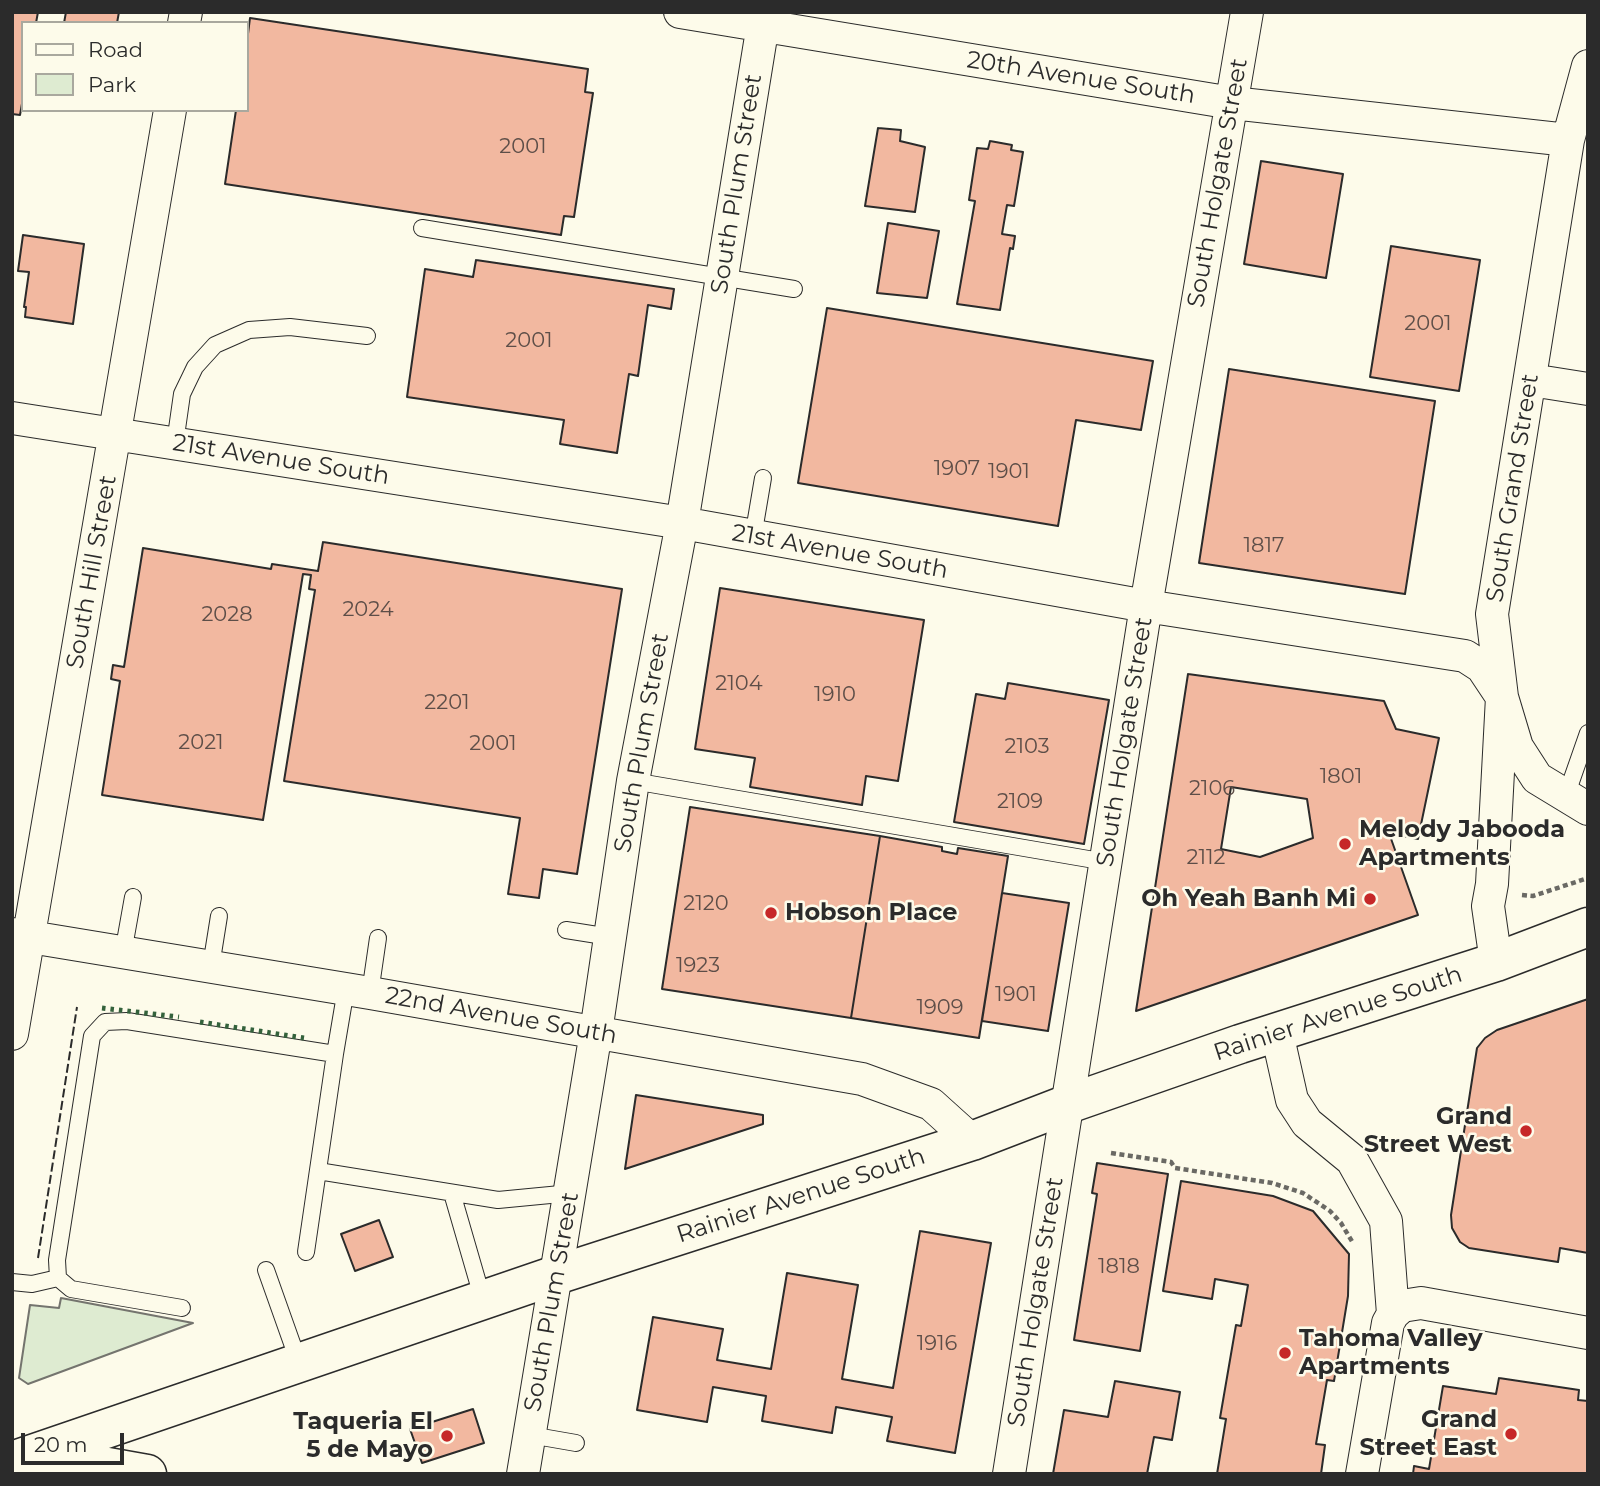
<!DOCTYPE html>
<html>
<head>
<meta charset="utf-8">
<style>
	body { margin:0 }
	#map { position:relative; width:1600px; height:1486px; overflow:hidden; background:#fdfbea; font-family:Montserrat,sans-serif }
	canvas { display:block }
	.frame { position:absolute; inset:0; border:14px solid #2b2b2b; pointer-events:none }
	.legend { position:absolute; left:21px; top:21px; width:228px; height:91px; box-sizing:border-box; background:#fdfbea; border:2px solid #a9a89e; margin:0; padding:9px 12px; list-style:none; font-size:21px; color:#2b2b2b }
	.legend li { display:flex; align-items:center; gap:14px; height:35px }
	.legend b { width:35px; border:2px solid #a9a89e }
	.scale { position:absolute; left:21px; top:1433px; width:103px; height:32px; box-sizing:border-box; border:4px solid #2b2b2b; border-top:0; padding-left:9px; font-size:21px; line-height:24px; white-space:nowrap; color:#2b2b2b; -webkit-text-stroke:5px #fdfbea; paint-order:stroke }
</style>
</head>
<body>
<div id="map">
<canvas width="1600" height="1486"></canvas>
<div class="frame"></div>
<ul class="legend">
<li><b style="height:9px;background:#fdfbea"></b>Road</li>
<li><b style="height:19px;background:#deebd1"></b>Park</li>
</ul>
<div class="scale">20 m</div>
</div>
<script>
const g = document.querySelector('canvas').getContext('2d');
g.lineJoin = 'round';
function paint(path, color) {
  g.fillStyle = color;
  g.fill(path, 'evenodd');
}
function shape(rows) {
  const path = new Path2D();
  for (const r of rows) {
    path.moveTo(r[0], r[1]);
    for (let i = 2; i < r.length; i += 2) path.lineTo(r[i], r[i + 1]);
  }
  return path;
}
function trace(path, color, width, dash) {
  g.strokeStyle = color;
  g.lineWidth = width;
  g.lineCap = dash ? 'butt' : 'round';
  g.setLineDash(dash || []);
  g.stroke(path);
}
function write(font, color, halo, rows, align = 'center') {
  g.font = font + ' Montserrat,sans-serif';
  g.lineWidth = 5;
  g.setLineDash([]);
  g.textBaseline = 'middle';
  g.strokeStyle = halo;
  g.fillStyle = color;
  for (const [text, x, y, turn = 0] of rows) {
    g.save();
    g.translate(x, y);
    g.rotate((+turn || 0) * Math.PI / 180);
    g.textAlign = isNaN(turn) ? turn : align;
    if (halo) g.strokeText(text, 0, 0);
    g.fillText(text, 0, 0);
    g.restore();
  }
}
const green = shape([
	[61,1298,193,1323,28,1384,19,1378,30,1305,59,1308,61,1298]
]);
const building = shape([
	[12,12,38,12,36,23,23,23,23,98,20,115,12,114,12,12],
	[66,12,119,12,117,23,64,23,66,12],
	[250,18,588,69,585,92,593,93,574,217,564,216,561,235,225,184,236,110,247,110,247,42,250,18],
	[878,128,901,130,900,141,925,147,915,212,865,206,878,128],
	[990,141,1012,145,1011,150,1023,152,1014,206,1007,205,1002,234,1015,236,1013,249,1010,248,1000,310,957,304,975,201,969,200,977,148,988,149,990,141],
	[1261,161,1343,174,1326,278,1244,264,1261,161],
	[888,223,939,231,927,298,877,293,888,223],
	[23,235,84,244,73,324,25,317,26,307,24,307,29,272,18,271,23,235],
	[1391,246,1480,260,1459,391,1370,377,1391,246],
	[476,260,674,289,671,309,648,305,638,376,629,374,617,453,560,444,564,420,407,397,425,269,473,277,476,260],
	[827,308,1153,361,1141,430,1076,420,1058,526,798,483,827,308],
	[1229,369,1435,401,1405,594,1199,563,1229,369],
	[323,542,622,589,577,874,543,869,539,898,508,894,520,818,284,781,315,590,309,589,311,575,303,574,263,820,102,795,120,681,111,679,113,665,124,667,143,548,271,569,272,564,318,571,323,542],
	[720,588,924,620,898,781,866,776,862,805,750,787,755,758,695,749,720,588],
	[1188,674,1384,701,1396,729,1439,738,1418,839,1389,833,1418,915,1136,1011,1188,674],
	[1231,787,1307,799,1313,838,1260,857,1221,849,1231,787],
	[1008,683,1109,700,1084,844,954,822,976,694,1005,699,1008,683],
	[690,807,880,836,851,1018,662,989,690,807],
	[880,836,942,847,942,851,957,854,958,848,1008,856,979,1038,851,1018,880,836],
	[1002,893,1069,903,1048,1031,982,1021,1002,893],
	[1588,999,1588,1253,1560,1248,1558,1262,1469,1248,1460,1242,1452,1228,1451,1215,1477,1048,1485,1038,1497,1030,1588,999],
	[636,1095,763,1115,763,1124,625,1169,636,1095],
	[1097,1163,1168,1174,1140,1351,1074,1340,1097,1194,1092,1193,1097,1163],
	[1181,1181,1273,1196,1313,1211,1349,1254,1348,1296,1334,1381,1327,1380,1316,1444,1325,1445,1321,1474,1217,1474,1226,1419,1220,1418,1236,1325,1241,1326,1248,1285,1215,1279,1212,1299,1163,1291,1181,1181],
	[379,1220,393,1257,355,1271,341,1234,379,1220],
	[920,1231,991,1243,955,1453,887,1441,892,1417,836,1407,832,1433,762,1421,766,1396,713,1387,707,1422,637,1410,653,1317,723,1329,717,1360,771,1369,787,1273,858,1285,842,1379,893,1388,920,1231],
	[1499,1378,1579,1390,1578,1400,1588,1401,1588,1474,1413,1474,1414,1466,1429,1469,1443,1386,1496,1394,1499,1378],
	[1115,1381,1180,1392,1172,1440,1154,1437,1147,1474,1053,1474,1064,1410,1108,1417,1115,1381],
	[473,1409,484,1443,422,1463,410,1429,473,1409]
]);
const path = shape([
	[1522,895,1533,896,1588,878],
	[1111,1153,1171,1162,1175,1168,1272,1183,1303,1193,1330,1211,1341,1223,1353,1243]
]);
const service = shape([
	[422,228,794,289],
	[175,443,182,394,195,367,215,345,249,330,290,327,367,336],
	[753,537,763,478],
	[633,781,1106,862],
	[1566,796,1588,733],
	[566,930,610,937],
	[123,953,133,897],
	[211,966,219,916],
	[370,993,378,938],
	[318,1171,498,1200,571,1193],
	[452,1193,483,1300],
	[306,1252,335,1054],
	[266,1270,299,1363],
	[12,1282,32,1284,58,1278],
	[182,1308,71,1289,58,1278,57,1260,92,1036,105,1022,127,1021,335,1054,346,989],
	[530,1435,576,1443]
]);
const minor = shape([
	[680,12,1232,103,1568,140],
	[184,23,186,12],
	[1531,380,1588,389],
	[12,418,682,523,1146,606,1465,656,1482,667,1502,697,1517,747,1537,778,1588,809],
	[12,934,370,993,862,1079,931,1104,972,1141],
	[1496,962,1488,906,1492,884,1502,697,1492,614,1568,140,1588,66],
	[1277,1033,1292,1100,1307,1123,1352,1160,1386,1221,1393,1314,1388,1323,1362,1474],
	[12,1034,170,110],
	[1393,1314,1402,1306,1421,1303,1588,1333],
	[523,1474,596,1032,633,781,682,523,765,12],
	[1009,1474,1146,606,1247,12]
]);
const primary = shape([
	[40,1455,147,1474],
	[12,1461,556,1275,972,1141,1068,1104,1240,1044,1496,962,1588,927]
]);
const hedge = shape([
	[102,1008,179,1017],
	[200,1022,304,1038]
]);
const fence = shape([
	[38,1258,77,1007]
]);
const markers = [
	[1345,844,7,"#c62828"],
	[1370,899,7,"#c62828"],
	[771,913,7,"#c62828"],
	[1526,1131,7,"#c62828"],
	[1285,1353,7,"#c62828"],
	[1511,1434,7,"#c62828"],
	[447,1436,7,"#c62828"]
];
const numberNames = [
	["2001",523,147],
	["2001",1428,324],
	["2001",529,341],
	["1907",957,469],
	["1901",1009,472],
	["1817",1264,546],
	["2024",368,610],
	["2028",227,615],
	["2104",739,684],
	["1910",835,695],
	["2201",447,703],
	["2021",201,743],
	["2001",493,744],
	["2103",1027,747],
	["1801",1341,777],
	["2106",1212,789],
	["2109",1020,802],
	["2112",1206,858],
	["2120",706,904],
	["1923",698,966],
	["1901",1016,995],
	["1909",940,1008],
	["1818",1119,1267],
	["1916",937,1344]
];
const streetNames = [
	["20th Avenue South",1081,78,9],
	["South Holgate Street",1218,183,-80],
	["South Plum Street",737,184,-81],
	["21st Avenue South",281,460,9],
	["South Grand Street",1513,488,-81],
	["21st Avenue South",840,552,10],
	["South Hill Street",92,572,-80],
	["South Holgate Street",1125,742,-81],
	["South Plum Street",642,743,-80],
	["Rainier Avenue South",1338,1014,-18],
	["22nd Avenue South",501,1016,10],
	["Rainier Avenue South",801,1196,-18],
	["South Plum Street",552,1302,-80],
	["South Holgate Street",1036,1302,-81]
];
const poiNames = [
	["Melody Jabooda",1359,830,"left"],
	["Apartments",1359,858,"left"],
	["Oh Yeah Banh Mi",1356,899],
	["Hobson Place",785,913,"left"],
	["Grand",1512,1117],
	["Street West",1512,1145],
	["Tahoma Valley",1299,1339,"left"],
	["Apartments",1299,1367,"left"],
	["Grand",1497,1420],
	["Street East",1497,1448],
	["Taqueria El",433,1422],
	["5 de Mayo",433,1450]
];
paint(green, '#deebd1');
trace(green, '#74746e', 2);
paint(building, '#f2b8a0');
trace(building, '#2b2b2b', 2);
trace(service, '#2b2b2b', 18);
trace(minor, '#2b2b2b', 34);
trace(primary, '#2b2b2b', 41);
trace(path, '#6a6964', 4.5, [5, 3.5]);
trace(service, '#fdfbea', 16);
trace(minor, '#fdfbea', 32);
trace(primary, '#fdfbea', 38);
trace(hedge, '#34623c', 5, [3.5, 5]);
trace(fence, '#2b2b2b', 2, [9, 3.5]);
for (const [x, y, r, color] of markers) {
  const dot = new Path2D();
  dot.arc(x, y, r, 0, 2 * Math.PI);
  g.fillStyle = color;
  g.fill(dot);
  trace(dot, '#fdfbea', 2.5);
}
write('21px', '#5d4e48', null, numberNames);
write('24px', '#2b2b2b', '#fdfbea', streetNames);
write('bold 24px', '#2b2b2b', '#fdfbea', poiNames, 'right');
</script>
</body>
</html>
